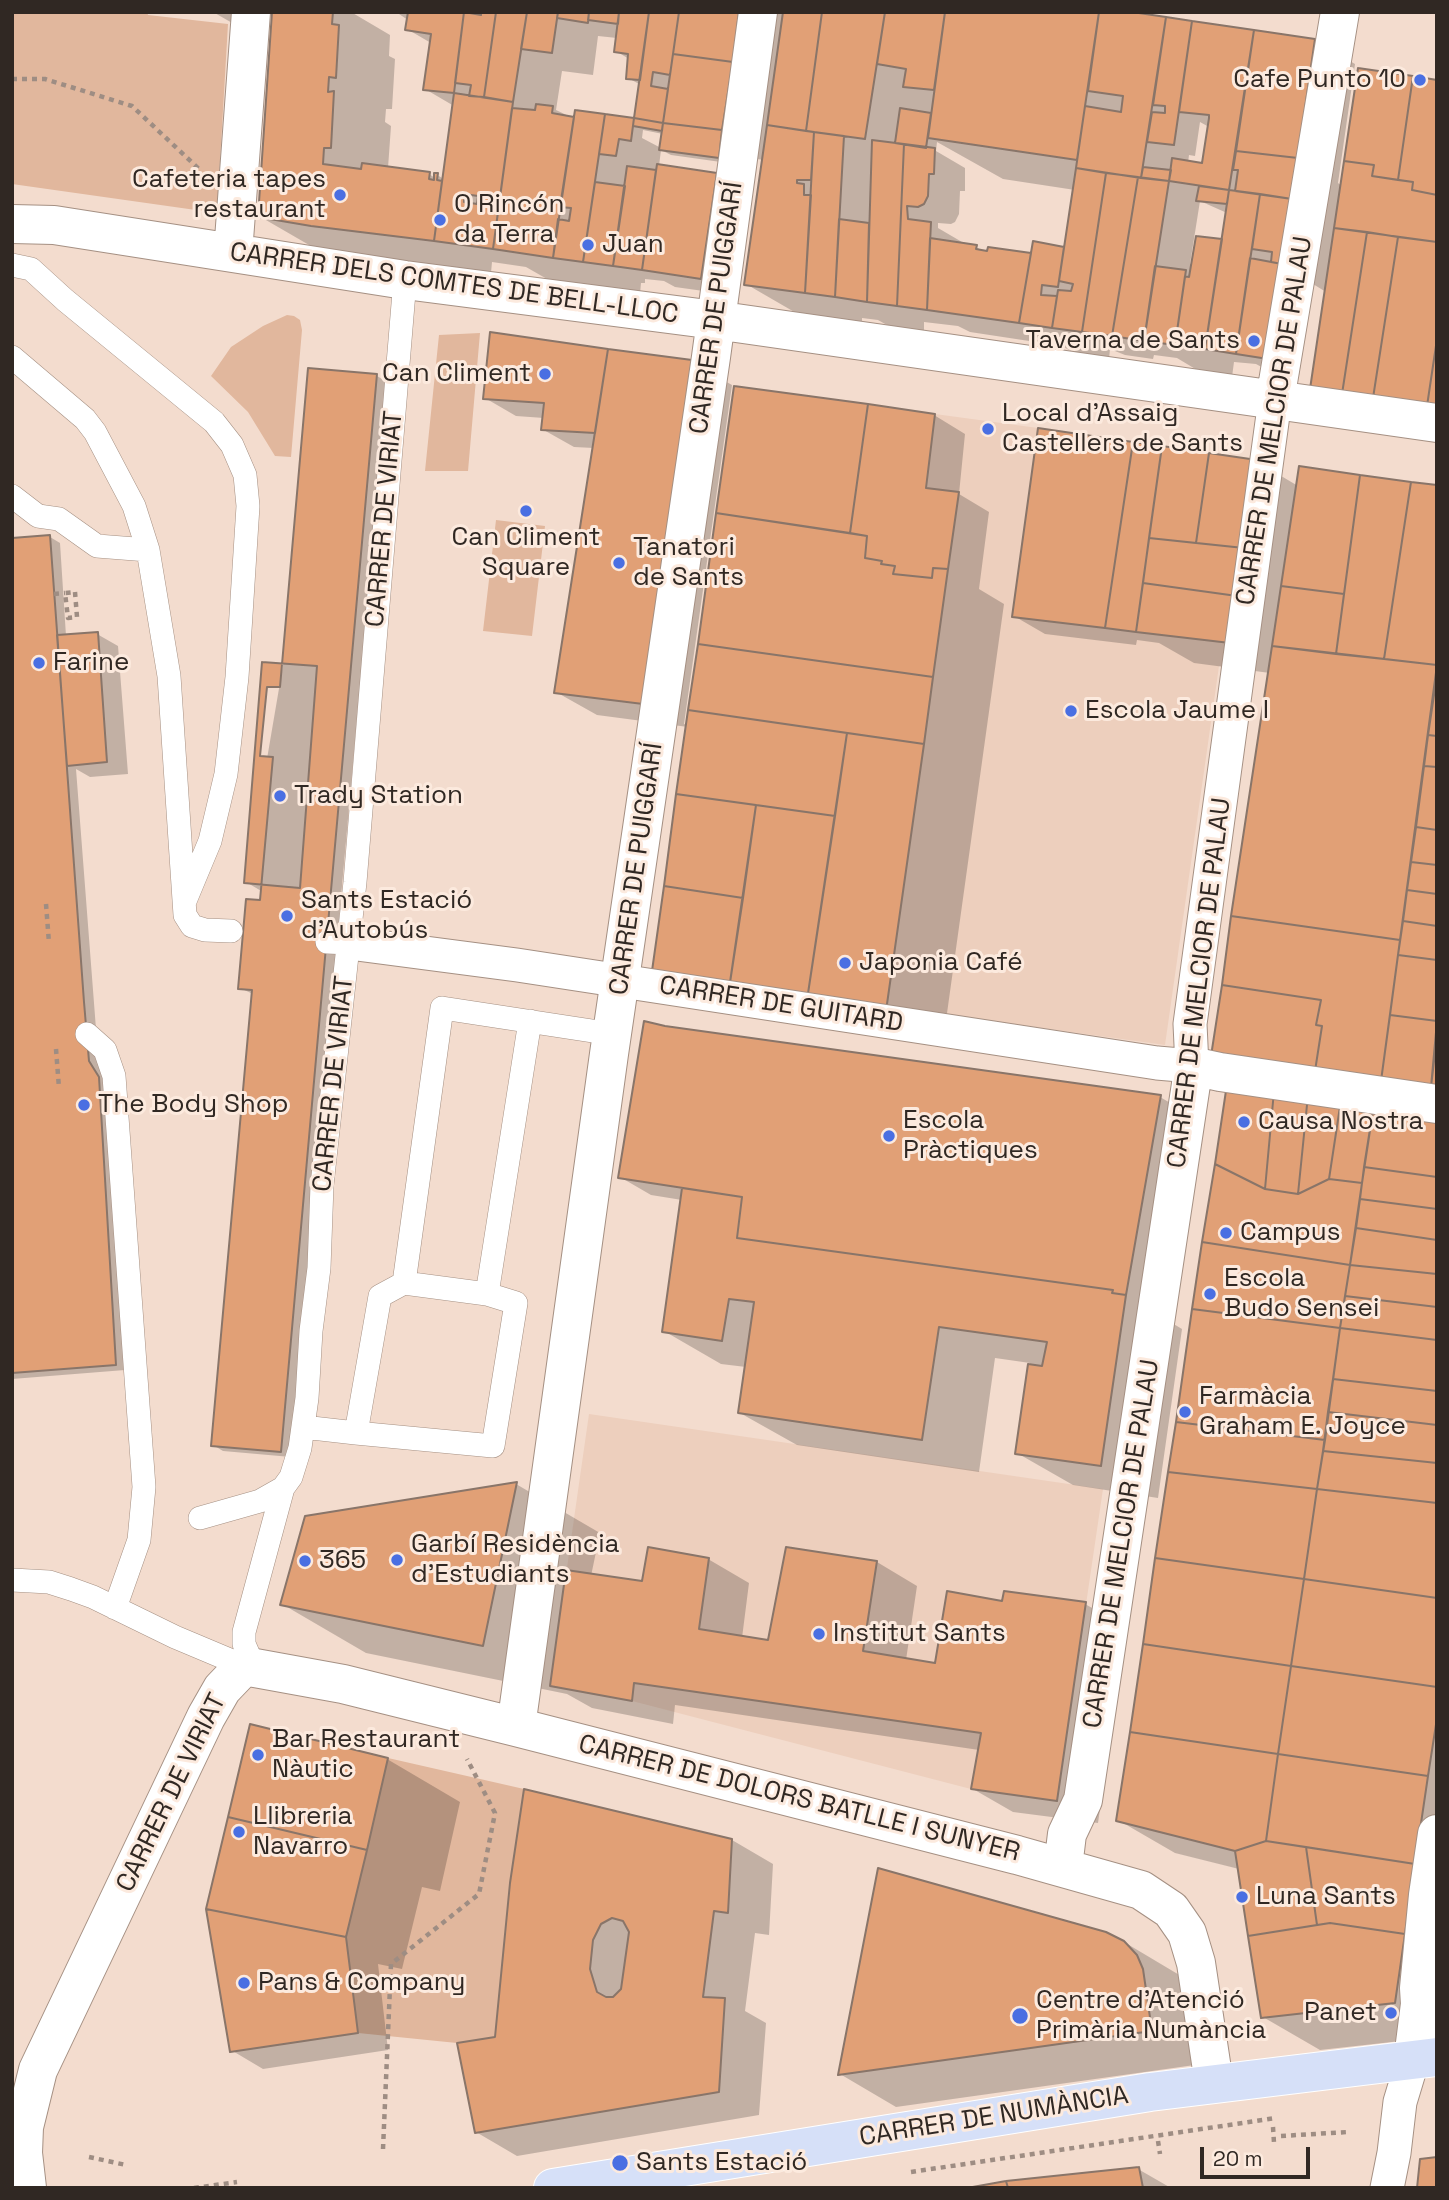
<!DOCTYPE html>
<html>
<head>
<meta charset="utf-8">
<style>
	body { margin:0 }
	#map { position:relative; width:1449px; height:2200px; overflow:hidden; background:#f3dcce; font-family:"Space Grotesk",sans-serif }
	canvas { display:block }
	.frame { position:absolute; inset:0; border:14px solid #302823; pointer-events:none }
	.scale { position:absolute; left:1200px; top:2147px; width:110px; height:32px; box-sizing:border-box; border:4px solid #302823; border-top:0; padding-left:9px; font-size:21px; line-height:24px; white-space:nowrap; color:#302823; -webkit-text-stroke:5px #fceade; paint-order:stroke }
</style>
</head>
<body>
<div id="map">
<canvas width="1449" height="2200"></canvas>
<div class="frame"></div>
<div class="scale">20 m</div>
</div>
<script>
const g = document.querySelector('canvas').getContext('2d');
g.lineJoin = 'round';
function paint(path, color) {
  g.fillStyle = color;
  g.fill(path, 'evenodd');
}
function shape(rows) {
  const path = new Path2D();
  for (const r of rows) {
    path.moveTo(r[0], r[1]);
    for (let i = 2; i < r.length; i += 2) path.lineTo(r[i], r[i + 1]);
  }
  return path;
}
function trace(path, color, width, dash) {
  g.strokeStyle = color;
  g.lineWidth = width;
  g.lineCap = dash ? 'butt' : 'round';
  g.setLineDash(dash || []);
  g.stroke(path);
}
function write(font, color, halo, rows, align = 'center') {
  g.font = font + ' "Space Grotesk",sans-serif';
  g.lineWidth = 6;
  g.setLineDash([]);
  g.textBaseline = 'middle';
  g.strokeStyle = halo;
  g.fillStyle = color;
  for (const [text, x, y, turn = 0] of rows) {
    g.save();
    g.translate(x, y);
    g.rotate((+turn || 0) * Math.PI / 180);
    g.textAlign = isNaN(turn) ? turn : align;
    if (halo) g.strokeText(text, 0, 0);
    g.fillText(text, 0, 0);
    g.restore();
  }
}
const built = shape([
	[935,414,1038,428,1012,617,1230,643,1226,667,1219,666,1165,1045,911,1010,886,1011,959,493,926,488],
	[589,1414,1103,1489,1057,1801,971,1789,632,1701,550,1686]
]);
const green = shape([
	[12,12,147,12,148,15,228,24,217,213,12,184],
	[287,315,294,316,300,320,302,330,291,457,275,456,248,412,211,376,231,347,263,326],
	[480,333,468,471,425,471,439,335],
	[496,520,545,526,532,636,483,631],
	[388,1758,524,1789,510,1883,495,2037,457,2043,358,2033,346,1937]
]);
const shadow = shape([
	[213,12,250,12,234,24],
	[274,12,351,12,390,35,389,56,395,59,392,109,386,109,385,122,391,126,388,168,429,174,435,178,437,175,444,179,454,106,425,89,431,43,407,29,408,20,396,12,1118,12,1315,41,1355,64,1338,183,1342,186,1437,81,1437,430,1326,292,1313,284,1299,376,1269,371,1256,364,1234,362,1232,377,1202,373,1177,358,1154,355,1153,359,1125,355,1110,349,1109,359,1078,355,1062,346,970,332,958,326,924,322,924,333,894,329,878,320,862,318,862,325,803,317,746,284,764,160,729,155,728,163,671,155,661,150,659,166,716,174,732,295,675,287,664,281,645,279,645,283,641,283,640,294,568,291,526,267,492,262,491,273,316,249,259,216],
	[598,36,617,38,616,51,629,59,628,78,641,85,636,120,576,112,575,119,556,110,562,71,593,75],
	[1200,122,1209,127,1203,165,1188,163,1189,155,1195,156],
	[643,130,663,134,661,148,642,138],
	[937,142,1003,179,1075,190,1066,248,1034,243,1032,255,988,254,976,247,962,245,962,242,938,228,938,223,951,224,955,222,959,214,960,191,965,191,965,168,936,151],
	[1200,201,1227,213,1223,241,1193,264,1190,264],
	[691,362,732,385,684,724,688,725,735,388,934,415,965,434,959,494,989,512,979,589,1004,604,943,1042,709,1009,688,727,597,715,556,692,594,448,574,447,542,429,544,418,516,416,485,398],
	[377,376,387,382,291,1457,223,1451,213,1445,253,994,240,988,263,892,246,882,283,665],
	[1256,461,1298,486,1301,468,1437,487,1437,2037,1320,2050,1263,2017,1239,1869,1175,1853,1118,1820,1228,1086,1270,673,1194,663,1159,643,1137,640,1136,645,1045,634,1014,616],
	[50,537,60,543,66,636,97,634,118,646,128,774,90,777,76,769,99,1068,108,1084,125,1370,12,1379,12,540],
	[665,1028,1160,1097,1191,1115,1157,1314,1182,1329,1158,1498,1073,1485,1017,1453,1030,1363,995,1358,979,1472,797,1445,740,1413,746,1367,721,1364,664,1331,682,1200,651,1195,620,1177],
	[516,1484,600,1533,591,1576,643,1583,708,1559,749,1583,742,1638,770,1642,877,1562,917,1586,906,1660,936,1665,1004,1603,1085,1604,1126,1627,1098,1823,1013,1812,973,1789,979,1750,675,1705,673,1724,592,1708,567,1694,366,1653,282,1604],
	[387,1759,460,1802,440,1891,422,1887,402,1969,378,1964,388,2050,263,2069,231,2050],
	[732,1840,773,1864,769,1935,755,1933,745,2011,766,2023,759,2115,517,2156,476,2132,497,2039,512,1883],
	[1124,1942,1181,1976,1209,2063,896,2107,840,2074],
	[1138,2169,1171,2188,977,2188]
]);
const building = shape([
	[272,12,333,12,332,24,339,25,336,78,329,77,328,92,334,91,331,148,324,148,323,164,361,169,362,163,430,172,429,179,434,180,434,173,438,173,437,180,442,181,434,241,311,226,258,217,272,12],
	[408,12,464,12,454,93,423,90,431,34,405,30,408,12],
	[464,12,481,15,481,12,496,12,484,97,469,96,471,85,455,83,464,12],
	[496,12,527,12,513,102,484,97,496,12],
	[527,12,558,12,552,53,521,49,527,12],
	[558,12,589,12,588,23,557,18,558,12],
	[589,12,619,12,618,24,588,20,589,12],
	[619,12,649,12,640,80,626,79,628,54,614,52,619,12],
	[649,12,679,12,670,75,653,72,651,86,668,89,663,123,634,118,649,12],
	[679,12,739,12,733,62,673,54,679,12],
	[783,12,822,12,806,131,767,125,783,12],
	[822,12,885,12,865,139,806,131,822,12],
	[885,12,945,12,934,90,903,87,906,69,877,64,885,12],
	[945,12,1099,12,1077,160,928,138,945,12],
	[1099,12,1132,12,1166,17,1141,178,1076,168,1085,106,1121,112,1123,96,1088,91,1099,12],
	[1166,17,1192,21,1174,145,1147,142,1152,112,1165,113,1165,106,1153,105,1166,17],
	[1192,21,1254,30,1229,190,1169,181,1172,158,1202,163,1209,118,1209,115,1179,112,1192,21],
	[1254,30,1315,39,1298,158,1236,151,1254,30],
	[673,54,733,62,722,130,663,123,673,54],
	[1358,68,1413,76,1398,180,1372,176,1374,165,1344,161,1358,68],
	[1413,76,1437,80,1437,195,1412,190,1413,182,1398,180,1413,76],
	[454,93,513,102,493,249,434,241,454,93],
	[464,194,478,196,477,204,464,202,464,194],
	[536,104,553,106,552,113,574,117,553,258,493,249,512,108,535,110,536,104],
	[900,108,931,113,926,148,895,143,900,108],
	[575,110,605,114,583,262,553,258,558,219,569,221,571,208,560,207,575,110],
	[605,114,634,118,631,141,619,139,616,156,599,154,605,114],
	[634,118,663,123,662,131,633,126,634,118],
	[663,123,722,130,719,158,659,150,663,123],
	[767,125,814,132,811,180,797,180,797,183,804,184,804,195,811,195,805,293,744,285,767,125],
	[814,132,844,136,835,297,805,293,814,132],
	[872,140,904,144,897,306,867,302,872,140],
	[904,144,935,148,934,174,929,174,928,196,924,204,918,207,907,206,908,219,931,222,927,310,897,306,904,144],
	[1236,151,1298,158,1292,199,1235,191,1238,170,1233,170,1236,151],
	[1344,161,1374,165,1372,176,1413,182,1412,190,1437,195,1437,242,1334,228,1344,161],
	[657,164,717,173,701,279,642,270,657,164],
	[627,166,656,170,642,270,613,266,627,166],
	[1143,167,1171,170,1169,181,1141,178,1143,167],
	[1076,168,1106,173,1082,332,1052,328,1058,290,1071,291,1073,284,1059,281,1076,168],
	[1106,173,1138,177,1112,336,1082,332,1106,173],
	[1138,177,1169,181,1144,341,1112,336,1138,177],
	[595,182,625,186,613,266,583,262,595,182],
	[1199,186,1229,190,1227,204,1196,201,1199,186],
	[1229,190,1260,194,1236,354,1205,349,1229,190],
	[1260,194,1292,199,1282,264,1271,262,1272,252,1252,249,1260,194],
	[839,219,869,223,867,302,835,297,839,219],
	[1334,228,1367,232,1342,394,1310,389,1334,228],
	[1367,232,1398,237,1373,398,1342,394,1367,232],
	[1196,236,1222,239,1205,349,1175,345,1185,276,1189,277,1196,236],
	[1398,237,1437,242,1437,339,1427,406,1373,398,1398,237],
	[930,238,977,245,976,249,987,251,988,247,1031,253,1019,323,927,310,930,238],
	[1033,241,1064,247,1058,287,1042,285,1041,295,1057,296,1052,328,1019,323,1033,241],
	[1250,258,1282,264,1268,359,1236,354,1250,258],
	[1155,266,1186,270,1175,345,1144,341,1155,266],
	[490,332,608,349,595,433,541,430,544,403,483,399,490,332],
	[1437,339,1437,407,1427,406,1437,339],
	[608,349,692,360,643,704,554,693,608,349],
	[308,368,377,374,281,1452,211,1446,252,990,238,989,246,899,260,900,273,757,260,756,267,687,280,687,308,368],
	[734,386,868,404,850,533,716,513,734,386],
	[868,404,935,414,926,488,959,492,948,569,933,568,932,578,893,574,895,566,881,564,882,561,865,558,867,536,850,533,868,404],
	[1038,428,1133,442,1105,628,1012,617,1038,428],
	[1133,442,1162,446,1136,632,1105,628,1133,442],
	[1162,446,1209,453,1196,543,1149,538,1162,446],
	[1209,453,1257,460,1244,548,1196,543,1209,453],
	[1299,466,1360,475,1344,594,1281,586,1299,466],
	[1360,475,1411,482,1384,659,1336,654,1360,475],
	[1411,482,1437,485,1437,665,1384,659,1411,482],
	[716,513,867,536,865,558,882,561,881,564,895,566,893,574,932,578,933,568,948,569,933,677,698,644,716,513],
	[50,535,84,1002,89,1061,99,1077,116,1365,12,1373,12,538,50,535],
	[1149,538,1244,548,1237,596,1143,583,1149,538],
	[1143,583,1237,596,1230,643,1136,632,1143,583],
	[1281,586,1344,594,1336,654,1272,646,1281,586],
	[98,632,107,762,67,766,57,635,98,632],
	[698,644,933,677,924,744,688,710,698,644],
	[1272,646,1437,665,1400,940,1231,916,1272,646],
	[262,662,317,666,300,888,244,883,262,662],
	[1437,675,1437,736,1428,735,1437,675],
	[688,710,847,733,835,816,676,794,688,710],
	[847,733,924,744,886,1011,807,1000,847,733],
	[1428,735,1437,736,1437,767,1424,766,1428,735],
	[1424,766,1437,767,1437,830,1416,827,1424,766],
	[676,794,756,805,743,898,664,886,676,794],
	[756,805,835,816,807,1000,729,989,756,805],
	[1416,827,1437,830,1437,865,1411,862,1416,827],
	[1411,862,1437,865,1437,894,1407,890,1411,862],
	[664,886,743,898,729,989,651,978,664,886],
	[1407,890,1437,894,1437,926,1403,921,1407,890],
	[1231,916,1400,940,1381,1081,1315,1071,1322,1026,1316,1025,1321,1000,1222,985,1231,916],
	[1403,921,1437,926,1437,960,1398,955,1403,921],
	[1398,955,1437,960,1437,1021,1390,1015,1398,955],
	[1222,985,1321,1000,1316,1025,1322,1026,1315,1071,1211,1056,1222,985],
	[1390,1015,1437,1021,1431,1087,1381,1081,1390,1015],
	[644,1021,665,1026,1161,1095,1126,1295,1112,1293,1113,1290,737,1238,742,1197,618,1178,644,1021],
	[1437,1036,1437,1088,1431,1087,1437,1036],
	[1227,1084,1274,1091,1265,1189,1215,1164,1227,1084],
	[1274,1091,1308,1095,1298,1194,1265,1189,1274,1091],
	[1308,1095,1341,1100,1329,1179,1298,1194,1308,1095],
	[1341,1100,1374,1104,1362,1183,1329,1179,1341,1100],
	[1374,1104,1437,1113,1437,1177,1364,1167,1374,1104],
	[1215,1164,1265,1189,1298,1194,1329,1179,1362,1183,1350,1265,1202,1242,1215,1164],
	[1364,1167,1437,1177,1437,1209,1360,1199,1364,1167],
	[682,1188,742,1197,737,1238,1113,1290,1112,1293,1126,1295,1101,1466,1015,1454,1028,1364,1042,1366,1047,1342,939,1327,922,1440,738,1413,754,1302,729,1299,722,1341,662,1332,682,1188],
	[1360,1199,1437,1209,1437,1240,1356,1228,1360,1199],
	[1356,1228,1437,1240,1437,1274,1350,1265,1356,1228],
	[1202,1242,1350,1265,1340,1328,1192,1309,1202,1242],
	[1350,1265,1437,1274,1437,1307,1345,1296,1350,1265],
	[1345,1296,1437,1307,1437,1340,1340,1328,1345,1296],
	[1192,1309,1340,1328,1325,1440,1176,1422,1192,1309],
	[1340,1328,1437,1340,1437,1391,1333,1379,1340,1328],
	[1333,1379,1437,1391,1437,1425,1328,1412,1333,1379],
	[1328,1412,1437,1425,1437,1463,1323,1451,1328,1412],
	[1176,1422,1325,1440,1317,1489,1168,1472,1176,1422],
	[1323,1451,1437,1463,1437,1503,1317,1489,1323,1451],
	[1168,1472,1317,1489,1304,1579,1155,1558,1168,1472],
	[517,1482,483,1646,280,1605,305,1516,517,1482],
	[1317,1489,1437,1503,1437,1598,1304,1579,1317,1489],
	[648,1547,709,1558,699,1629,768,1640,786,1547,877,1561,863,1651,935,1663,947,1591,1002,1601,1004,1591,1086,1602,1057,1801,971,1789,981,1733,634,1683,632,1701,550,1686,566,1570,642,1581,648,1547],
	[1155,1558,1304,1579,1291,1666,1143,1644,1155,1558],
	[1304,1579,1437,1598,1437,1687,1291,1666,1304,1579],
	[1143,1644,1291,1666,1278,1754,1130,1732,1143,1644],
	[1291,1666,1437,1687,1437,1718,1428,1776,1278,1754,1291,1666],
	[250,1724,388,1758,367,1850,228,1817,250,1724],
	[1130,1732,1278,1754,1266,1841,1235,1851,1116,1821,1130,1732],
	[1278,1754,1428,1776,1415,1864,1266,1841,1278,1754],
	[524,1789,732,1839,728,1913,714,1911,703,1997,725,1998,719,2092,475,2133,457,2043,495,2037,510,1883,524,1789],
	[612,1918,623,1921,629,1932,621,1989,613,1997,606,1997,597,1992,590,1969,593,1940,601,1924,612,1918],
	[228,1817,367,1850,346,1937,206,1909,228,1817],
	[1266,1841,1306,1847,1317,1925,1248,1936,1235,1851,1266,1841],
	[1306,1847,1415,1864,1405,1934,1330,1923,1317,1925,1306,1847],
	[878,1868,1106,1932,1124,1941,1137,1955,1143,1969,1152,2031,838,2075,878,1868],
	[206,1909,346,1937,358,2033,230,2052,206,1909],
	[1330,1923,1405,1934,1395,2003,1261,2018,1248,1936,1330,1923],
	[1437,2157,1437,2188,1417,2188,1420,2159,1437,2157],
	[1139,2167,1143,2188,1008,2188,1006,2181,1139,2167],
	[1006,2181,1008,2188,967,2188,1006,2181]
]);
const path = shape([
	[12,79,45,79,132,106,199,169],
	[75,592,77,617,68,618,65,593,75,592],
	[54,594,65,593],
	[46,904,49,943],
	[56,1049,59,1088],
	[1273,2127,1274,2143],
	[1281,2136,1348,2132],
	[1158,2141,1160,2154],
	[383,2149,391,1964,479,1894,495,1813,467,1759],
	[89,2157,126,2165],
	[911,2172,1276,2118],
	[194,2188,237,2182]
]);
const service = shape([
	[12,265,31,269,65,300,214,422,232,445,245,475,248,506,237,677,226,774,210,841,185,901],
	[12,357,85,419,95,432,134,506,148,550,169,676,185,915,192,926,205,930,231,931],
	[12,496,38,516,59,519,97,546,148,550],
	[327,942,349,943],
	[87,1034,105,1050,114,1076,144,1487,139,1540,115,1608],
	[404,1283,442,1008,612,1034],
	[487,1294,530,1021],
	[303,1427,356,1433,493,1446,516,1303,487,1294,404,1283,380,1296,356,1433],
	[200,1518,260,1501,283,1488],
	[12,1580,49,1582,71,1589,93,1597,175,1637,244,1666],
	[254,1667,244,1644,244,1632,283,1488,291,1477,300,1448,307,1398,311,1331,319,1268,322,1185,355,882,405,280]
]);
const pedestrian = shape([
	[349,943,517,965,1157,1063,1192,1066,1190,1024,1275,400],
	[1387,2188,1394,2153,1400,2102,1413,2059]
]);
const minor = shape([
	[12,224,54,225,405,280,715,320,1437,423],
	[233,253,251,12],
	[1275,400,1340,12],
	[516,1727,609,1054,711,357,758,12],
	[1063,1867,1067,1834,1083,1800,1191,1084,1192,1066,1220,1072,1437,1104],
	[1413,2059,1420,2004,1419,1988,1428,1895,1437,1834],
	[27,2188,23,2153,24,2127,38,2070,206,1717,222,1689,244,1666,343,1684,516,1727,1017,1855,1141,1890,1171,1910,1187,1933,1196,1963,1214,2083]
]);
const primary = shape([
	[553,2188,1150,2092,1437,2057]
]);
const markers = [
	[1420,80,7,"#4a6fe2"],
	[340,195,7,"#4a6fe2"],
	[440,220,7,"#4a6fe2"],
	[588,245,7,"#4a6fe2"],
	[1254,341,7,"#4a6fe2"],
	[545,374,7,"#4a6fe2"],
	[988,429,7,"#4a6fe2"],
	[526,511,7,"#4a6fe2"],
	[619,563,7,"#4a6fe2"],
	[39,663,7,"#4a6fe2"],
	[1071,711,7,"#4a6fe2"],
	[280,796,7,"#4a6fe2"],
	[287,916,7,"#4a6fe2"],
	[845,963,7,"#4a6fe2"],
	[84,1105,7,"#4a6fe2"],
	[1244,1122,7,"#4a6fe2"],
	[889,1136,7,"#4a6fe2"],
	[1226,1233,7,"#4a6fe2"],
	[1210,1294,7,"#4a6fe2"],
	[1185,1412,7,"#4a6fe2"],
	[397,1560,7,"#4a6fe2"],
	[305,1561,7,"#4a6fe2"],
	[819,1634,7,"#4a6fe2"],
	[258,1755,7,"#4a6fe2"],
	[239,1832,7,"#4a6fe2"],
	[1242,1897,7,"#4a6fe2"],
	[244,1983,7,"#4a6fe2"],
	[1391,2013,7,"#4a6fe2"],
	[1020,2016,9,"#4a6fe2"],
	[620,2163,9,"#4a6fe2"]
];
const poiNames = [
	["Cafe Punto 10",1406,80,"right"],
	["Cafeteria tapes",326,180,"right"],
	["restaurant",326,210,"right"],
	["O Rincón",454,205],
	["da Terra",454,235],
	["Juan",602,245],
	["Taverna de Sants",1240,341,"right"],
	["Can Climent",531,374,"right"],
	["Local d'Assaig",1002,414],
	["Castellers de Sants",1002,444],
	["Can Climent",526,538,"center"],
	["Square",526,568,"center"],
	["Tanatori",633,548],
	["de Sants",633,578],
	["Farine",53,663],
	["Escola Jaume I",1085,711],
	["Trady Station",294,796],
	["Sants Estació",301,901],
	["d'Autobús",301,931],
	["Japonia Café",859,963],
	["The Body Shop",98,1105],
	["Escola",903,1121],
	["Pràctiques",903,1151],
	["Causa Nostra",1258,1122],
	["Campus",1240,1233],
	["Escola",1224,1279],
	["Budo Sensei",1224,1309],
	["Farmàcia",1199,1397],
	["Graham E. Joyce",1199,1427],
	["Garbí Residència",411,1545],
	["d'Estudiants",411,1575],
	["365",319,1561],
	["Institut Sants",833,1634],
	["Bar Restaurant",272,1740],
	["Nàutic",272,1770],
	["Llibreria",253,1817],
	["Navarro",253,1847],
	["Luna Sants",1256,1897],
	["Pans & Company",258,1983],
	["Centre d'Atenció",1036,2001],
	["Primària Numància",1036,2031],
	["Panet",1377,2013,"right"],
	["Sants Estació",636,2163]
];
const streetNames = [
	["CARRER DELS COMTES DE BELL-LLOC",454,284,8],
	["CARRER DE PUIGGARÍ",717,308,-82],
	["CARRER DE MELCIOR DE PALAU",1275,421,-81],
	["CARRER DE VIRIAT",385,519,-85],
	["CARRER DE PUIGGARÍ",637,869,-82],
	["CARRER DE MELCIOR DE PALAU",1200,983,-83],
	["CARRER DE GUITARD",781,1005,9],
	["CARRER DE VIRIAT",334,1084,-84],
	["CARRER DE MELCIOR DE PALAU",1122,1544,-81],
	["CARRER DE VIRIAT",172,1793,-64],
	["CARRER DE DOLORS BATLLE I SUNYER",799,1799,14],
	["CARRER DE NUMÀNCIA",994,2117,-9]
];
paint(built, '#edcfbd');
paint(green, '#e1b79d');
paint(shadow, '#0003');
paint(building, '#e1a076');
trace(building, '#897569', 2);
trace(service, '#a59083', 24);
trace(pedestrian, '#a59083', 35);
trace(minor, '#a59083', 40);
trace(primary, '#fff', 40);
trace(path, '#9e8d83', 4.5, [5, 5]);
trace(service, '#fff', 23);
trace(pedestrian, '#fff', 33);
trace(minor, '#fff', 38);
trace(primary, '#d6e0f8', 38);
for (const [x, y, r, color] of markers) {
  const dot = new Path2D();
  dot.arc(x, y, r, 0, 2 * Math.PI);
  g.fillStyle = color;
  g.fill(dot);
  trace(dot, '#fceade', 2.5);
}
write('26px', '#302823', '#fceade', poiNames, 'left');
write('26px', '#302823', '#fceade', streetNames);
</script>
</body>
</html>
